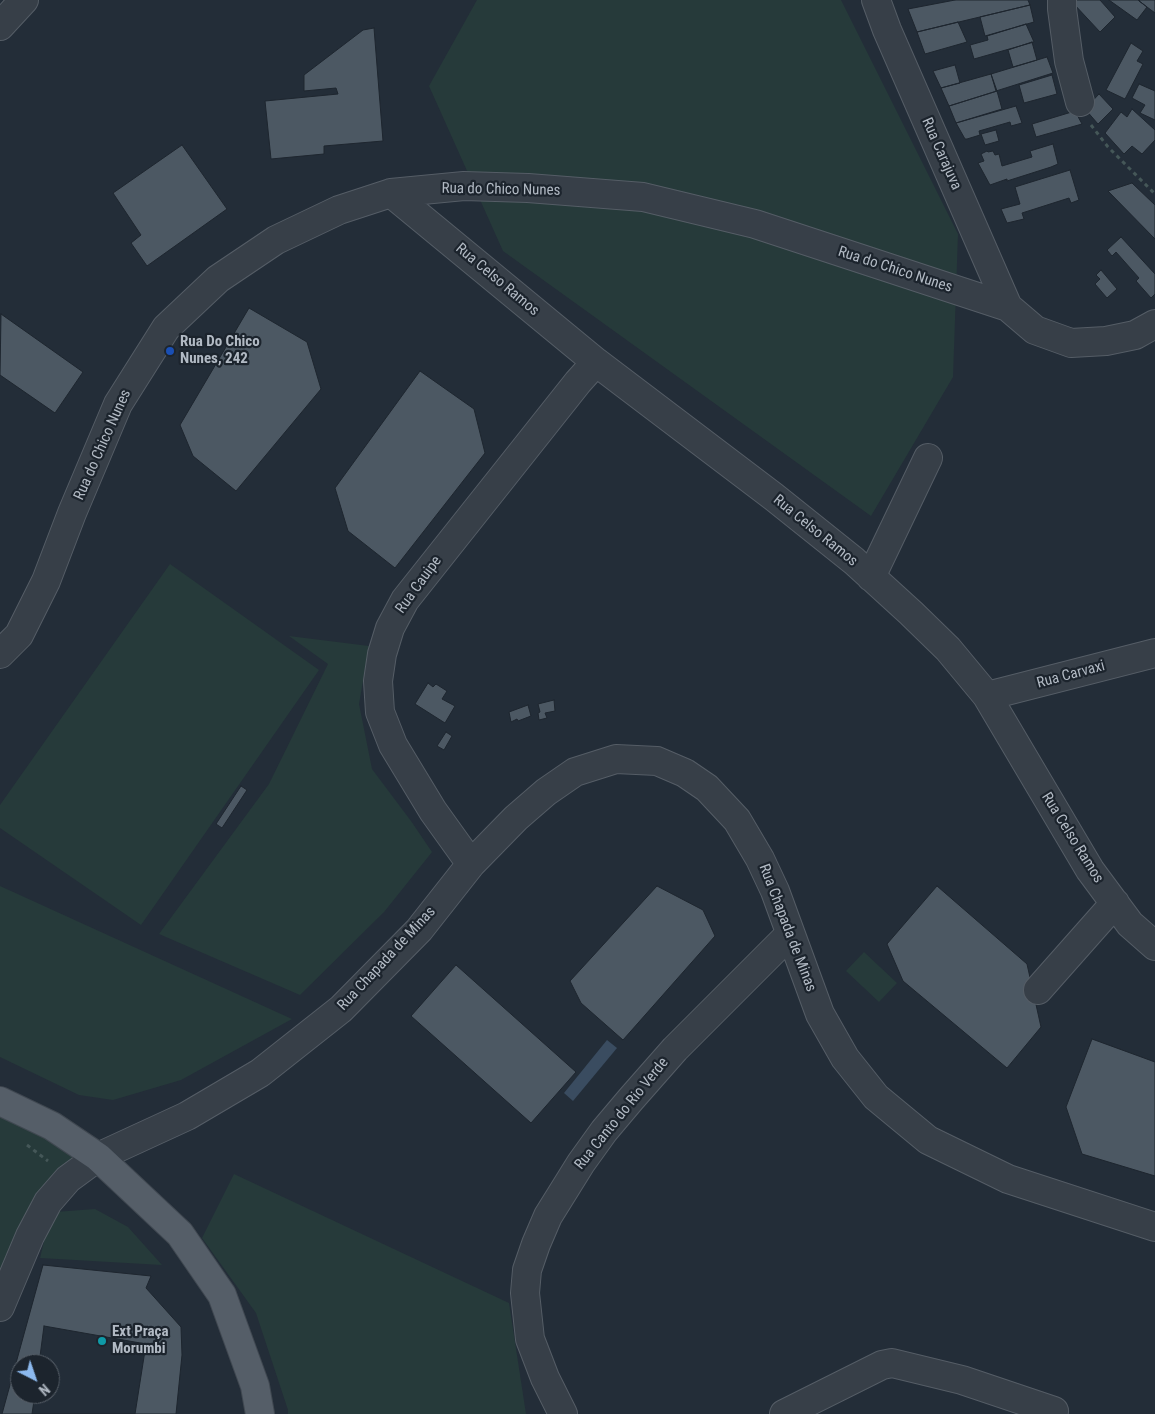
<!DOCTYPE html>
<html>
<head>
<meta charset="utf-8">
<style>
	body { margin:0 }
	#map { position:relative; width:1155px; height:1414px; overflow:hidden; background:#232d38; font-family:"Roboto Condensed",sans-serif }
	canvas { display:block }
	.north { position:absolute; left:10px; top:1354px; width:50px; height:50px; box-sizing:border-box; background:#1c242d; border:1px solid #586069; border-radius:50%; rotate:139deg; font-size:14px; font-weight:700; line-height:20px; text-align:center; color:#b2bac4 }
	.north::after { content:''; display:block; margin:auto; width:18px; height:22px; background:#8cb9ee; clip-path:polygon(50% 0,100% 100%,50% 72%,0 100%) }
</style>
</head>
<body>
<div id="map">
<canvas width="1155" height="1414"></canvas>
<div class="north">N</div>
</div>
<script>
const g = document.querySelector('canvas').getContext('2d');
g.lineJoin = 'round';
function paint(path, color) {
  g.fillStyle = color;
  g.fill(path, 'evenodd');
}
function shape(rows) {
  const path = new Path2D();
  for (const r of rows) {
    path.moveTo(r[0], r[1]);
    for (let i = 2; i < r.length; i += 2) path.lineTo(r[i], r[i + 1]);
  }
  return path;
}
function trace(path, color, width, dash) {
  g.strokeStyle = color;
  g.lineWidth = width;
  g.lineCap = dash ? 'butt' : 'round';
  g.setLineDash(dash || []);
  g.stroke(path);
}
function write(font, color, halo, rows, align = 'center') {
  g.font = font + ' "Roboto Condensed",sans-serif';
  g.lineWidth = 4.5;
  g.setLineDash([]);
  g.textBaseline = 'middle';
  g.strokeStyle = halo;
  g.fillStyle = color;
  for (const [text, x, y, turn = 0] of rows) {
    g.save();
    g.translate(x, y);
    g.rotate((+turn || 0) * Math.PI / 180);
    g.textAlign = isNaN(turn) ? turn : align;
    if (halo) g.strokeText(text, 0, 0);
    g.fillText(text, 0, 0);
    g.restore();
  }
}
const green = shape([
	[477,0,841,0,958,234,953,377,871,516,503,251,429,86],
	[170,564,319,670,141,925,0,828,0,805],
	[289,636,369,646,359,704,372,769,411,821,432,852,384,912,300,995,159,934,269,784,328,664],
	[0,886,292,1019,181,1080,113,1100,79,1095,0,1057],
	[864,952,897,983,879,1002,846,971],
	[0,1101,98,1157,0,1283],
	[234,1174,509,1303,526,1414,288,1414,288,1410,256,1313,202,1238],
	[95,1209,128,1227,162,1265,40,1258,48,1225,55,1212]
]);
const water = shape([
	[607,1040,617,1048,573,1101,564,1093]
]);
const building = shape([
	[955,0,1028,0,1030,5,917,32,908,9,955,0],
	[1076,0,1100,0,1115,17,1100,32,1073,3,1076,0],
	[1109,0,1138,0,1147,7,1137,20,1109,0],
	[1140,0,1155,0,1155,13,1139,1,1140,0],
	[1030,5,1034,22,985,36,980,17,1030,5],
	[958,22,967,42,925,54,917,32,958,22],
	[1026,24,1034,42,974,59,970,45,988,40,987,36,1026,24],
	[374,28,383,141,324,146,324,154,271,159,265,101,338,94,336,88,304,91,304,75,363,30,374,28],
	[1032,42,1037,60,1013,67,1008,50,1032,42],
	[1131,43,1143,51,1137,61,1143,64,1125,99,1106,90,1131,43],
	[1047,57,1053,73,996,91,991,74,1047,57],
	[955,65,960,83,941,88,933,71,955,65],
	[991,74,997,91,949,106,941,88,991,74],
	[1052,75,1057,94,1024,103,1019,85,1052,75],
	[1139,84,1155,91,1155,120,1140,113,1145,105,1132,98,1139,84],
	[997,91,1002,109,956,123,949,106,997,91],
	[1099,94,1113,109,1098,124,1085,109,1099,94],
	[1016,106,1022,123,1011,126,1010,122,979,131,980,135,967,139,965,139,956,123,1016,106],
	[1132,109,1155,130,1155,140,1142,154,1132,146,1124,154,1105,133,1121,112,1127,117,1132,109],
	[1075,111,1082,124,1036,137,1032,124,1075,111],
	[996,130,999,141,985,145,981,134,996,130],
	[1053,144,1058,164,1051,167,1007,181,1007,179,990,185,978,163,984,161,981,154,987,151,988,152,993,151,995,155,999,154,1002,166,1032,157,1030,151,1053,144],
	[182,145,227,209,147,266,131,243,141,235,113,193,182,145],
	[1070,170,1079,200,1071,203,1069,198,1022,213,1024,219,1007,223,1001,209,1020,204,1015,187,1070,170],
	[1132,183,1155,205,1155,239,1108,191,1132,183],
	[1121,237,1155,274,1155,294,1151,298,1136,281,1139,278,1116,252,1112,256,1107,250,1121,237],
	[1101,270,1117,289,1107,298,1095,284,1100,279,1096,275,1101,270],
	[249,308,307,342,321,389,236,491,193,456,180,425,249,308],
	[1,314,83,372,55,413,0,375,1,314],
	[420,371,474,409,485,453,395,568,348,531,335,488,420,371],
	[428,683,433,687,436,684,447,691,442,699,455,706,445,723,415,704,428,683],
	[554,700,555,711,545,713,547,718,539,720,538,713,540,712,538,704,554,700],
	[528,705,531,716,518,721,517,719,511,722,509,712,528,705],
	[446,732,452,736,444,750,437,746,446,732],
	[241,786,247,790,222,828,216,824,241,786],
	[657,886,703,910,715,936,623,1040,581,1003,570,981,657,886],
	[937,886,1027,964,1041,1027,1007,1068,903,981,887,944,937,886],
	[456,965,576,1072,531,1123,411,1016,456,965],
	[1092,1039,1155,1062,1155,1176,1082,1154,1066,1107,1092,1039],
	[43,1265,151,1276,146,1288,181,1327,182,1355,176,1414,2,1414,43,1265],
	[20,1364,50,1364,50,1394,20,1394,20,1364],
	[44,1326,146,1344,135,1414,32,1414,35,1394,50,1394,50,1364,39,1364,44,1326]
]);
const path = shape([
	[1091,125,1108,147,1155,194],
	[27,1145,48,1161]
]);
const minor = shape([
	[876,0,887,30,1008,307],
	[1062,0,1062,9,1069,61,1080,102],
	[0,26,24,0],
	[391,193,596,362,774,497,854,561,911,613,948,649,987,696,1090,870,1130,924,1155,946],
	[871,577,928,458],
	[0,654,19,635,46,581,72,513,118,404,166,328,218,279,276,240,339,210,391,193,464,186,528,188,643,197,755,224,1008,307,1035,330,1071,343,1106,341,1135,335,1155,324],
	[987,696,1155,653],
	[471,864,433,811,393,745,380,712,378,681,382,654,390,628,405,600,578,382,596,362],
	[1038,990,1115,903],
	[0,1307,30,1236,48,1202,68,1179,98,1157,187,1116,260,1073,341,1009,419,930,471,864,516,818,546,792,575,772,616,759,657,761,685,773,707,788,737,820,760,859,775,891,820,1014,845,1058,876,1097,928,1140,1008,1179,1155,1227],
	[563,1414,545,1378,530,1339,525,1293,527,1270,536,1244,548,1216,581,1163,604,1131,631,1099,675,1049,790,934],
	[784,1414,882,1365,892,1363,962,1380,1054,1411]
]);
const major = shape([
	[0,1101,52,1126,98,1157,180,1234,222,1295,255,1386,260,1414]
]);
const markers = [
	[170,351,5,"#1a4fb4"],
	[102,1341,5,"#0f9aa8"]
];
const streetNames = [
	["Rua Carajuva",941,154,66],
	["Rua do Chico Nunes",501,190,1],
	["Rua do Chico Nunes",895,270,18],
	["Rua Celso Ramos",497,280,40],
	["Rua do Chico Nunes",103,445,-66],
	["Rua Celso Ramos",815,531,39],
	["Rua Cauipe",419,585,-54],
	["Rua Carvaxi",1071,675,-15],
	["Rua Celso Ramos",1072,838,58],
	["Rua Chapada de Minas",787,928,69],
	["Rua Chapada de Minas",387,959,-47],
	["Rua Canto do Rio Verde",622,1114,-51]
];
const poiNames = [
	["Rua Do Chico",180,342],
	["Nunes, 242",180,359],
	["Ext Praça",112,1332],
	["Morumbi",112,1349]
];
paint(green, '#263a3a');
paint(water, '#3a4c60');
paint(building, '#4c5863');
trace(building, '#1e262f', 1);
trace(minor, '#555d66', 30);
trace(major, '#404851', 30);
trace(path, '#455758', 3, [4, 4]);
trace(minor, '#373f48', 28);
trace(major, '#555e68', 28);
for (const [x, y, r, color] of markers) {
  const dot = new Path2D();
  dot.arc(x, y, r, 0, 2 * Math.PI);
  g.fillStyle = color;
  g.fill(dot);
  trace(dot, '#1c242d', 2);
}
write('15px', '#b2bac4', '#1c242d', streetNames);
write('bold 15px', '#b2bac4', '#1c242d', poiNames, 'left');
</script>
</body>
</html>
